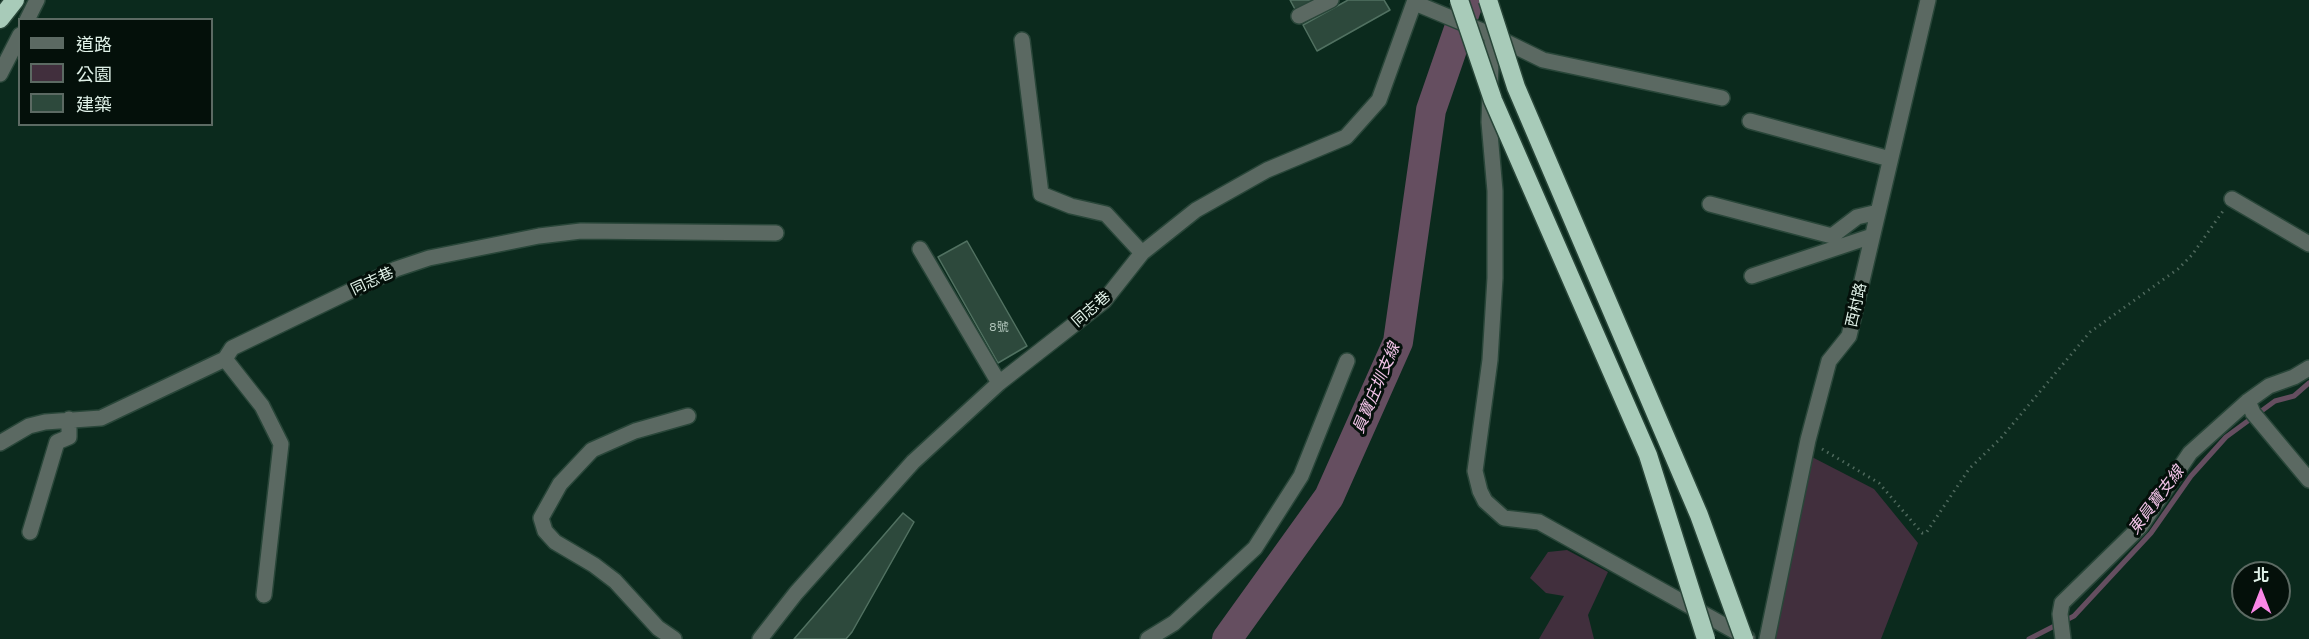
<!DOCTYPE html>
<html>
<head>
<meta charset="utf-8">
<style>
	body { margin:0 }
	#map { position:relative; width:2309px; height:639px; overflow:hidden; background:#0b2a1d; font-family:Commissioner,"Noto Sans TC",sans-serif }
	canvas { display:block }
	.legend { position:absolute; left:18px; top:18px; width:195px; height:108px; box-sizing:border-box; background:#04100a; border:2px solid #5c6a63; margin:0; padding:8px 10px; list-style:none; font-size:18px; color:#e0f1e8 }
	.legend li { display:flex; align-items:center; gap:12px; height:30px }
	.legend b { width:30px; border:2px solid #5c6a63 }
	.north { position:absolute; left:2231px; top:561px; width:60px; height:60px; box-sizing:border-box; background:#04100a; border:2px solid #5c6a63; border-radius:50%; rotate:0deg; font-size:16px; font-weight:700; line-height:24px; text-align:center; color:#e0f1e8 }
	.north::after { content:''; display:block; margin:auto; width:21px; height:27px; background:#fa87e7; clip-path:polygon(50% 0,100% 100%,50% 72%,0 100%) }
</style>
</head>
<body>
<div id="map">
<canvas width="2309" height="639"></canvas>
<ul class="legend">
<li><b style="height:8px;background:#5b6962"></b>道路</li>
<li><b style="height:16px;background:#412f3d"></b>公園</li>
<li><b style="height:16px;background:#2d493c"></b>建築</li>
</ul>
<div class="north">北</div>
</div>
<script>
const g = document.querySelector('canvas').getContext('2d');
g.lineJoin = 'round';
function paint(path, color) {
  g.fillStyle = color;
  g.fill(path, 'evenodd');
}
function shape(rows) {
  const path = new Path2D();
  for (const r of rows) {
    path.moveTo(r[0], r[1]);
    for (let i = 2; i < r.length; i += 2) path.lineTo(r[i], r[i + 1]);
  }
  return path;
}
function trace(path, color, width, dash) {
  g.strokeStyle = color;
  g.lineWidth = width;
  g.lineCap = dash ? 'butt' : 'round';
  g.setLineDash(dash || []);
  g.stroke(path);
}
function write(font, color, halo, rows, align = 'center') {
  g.font = font + ' Commissioner,"Noto Sans TC",sans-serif';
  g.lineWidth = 6;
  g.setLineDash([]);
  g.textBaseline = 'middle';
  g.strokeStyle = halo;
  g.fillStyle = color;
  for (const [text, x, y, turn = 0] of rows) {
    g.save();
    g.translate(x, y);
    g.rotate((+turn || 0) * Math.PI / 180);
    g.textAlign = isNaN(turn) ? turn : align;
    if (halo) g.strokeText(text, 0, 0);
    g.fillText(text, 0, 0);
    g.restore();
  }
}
const green = shape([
	[1810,456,1874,489,1918,543,1881,639,1764,639],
	[1567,550,1608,572,1588,615,1594,639,1539,639,1564,596,1546,593,1530,578,1548,552]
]);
const stream = shape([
	[2029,639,2074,616,2151,533,2191,476,2226,437,2275,401,2294,396,2309,383]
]);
const river = shape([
	[1227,639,1329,497,1398,342,1431,110,1469,0]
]);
const building = shape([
	[1290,0,1322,0,1297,13,1290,0],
	[1348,0,1384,0,1390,10,1317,51,1303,25,1348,0],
	[967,241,1027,346,998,363,938,257,967,241],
	[903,513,914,522,852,632,846,639,794,639,903,513]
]);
const path = shape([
	[1822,449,1879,483,1922,533,1926,533,1969,469,2001,438,2090,332,2178,269,2192,255,2223,211]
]);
const minor = shape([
	[1415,3,1492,35,1543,60,1722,98],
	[1299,16,1331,0],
	[27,20,37,0],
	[1492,35,1489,122,1495,191,1495,278,1490,360,1475,471,1480,491,1485,501,1504,518,1539,522,1747,638],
	[1022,40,1041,194,1071,206,1106,214,1142,253],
	[0,74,20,35],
	[1750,121,1890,159],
	[2232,199,2309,244],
	[1710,204,1832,236,1857,217,1878,212],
	[920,249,999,383],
	[1752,276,1872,236],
	[225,359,262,406,281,444,264,595],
	[2248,401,2253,413,2309,480],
	[0,443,29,426,45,422,101,418,225,359,232,348,396,269,429,258,539,236,581,231,776,233],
	[30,532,57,442,69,437,69,419],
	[674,639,658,628,615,581,594,565,555,542,545,531,541,518,560,484,592,450,635,431,688,416],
	[760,639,796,593,913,462,999,383,1104,301,1142,253,1196,210,1267,170,1346,137,1379,100,1415,0],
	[1148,639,1174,623,1255,548,1301,476,1347,361],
	[1767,639,1808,440,1829,361,1849,336,1928,0],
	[2063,639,2060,614,2062,603,2140,527,2190,453,2248,401,2269,386,2294,377,2309,368]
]);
const highway = shape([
	[0,19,15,0]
]);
const highwayBridge = shape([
	[1459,0,1493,100,1648,455,1706,639],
	[1488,0,1516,87,1699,515,1744,639]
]);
const numberNames = [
	["8號",999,327]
];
const streetNames = [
	["同志巷",372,281,-25],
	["西村路",1856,305,-77],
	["同志巷",1091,309,-41]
];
const waterNames = [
	["員寶庄圳支線",1376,388,-67],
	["東員寶支線",2156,500,-53]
];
paint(green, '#412f3d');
trace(stream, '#654e60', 5);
trace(river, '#654e60', 30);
paint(building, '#2d493c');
trace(building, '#517161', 1.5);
trace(minor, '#294639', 18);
trace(highway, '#294639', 21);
trace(path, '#4f695d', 3, [1.5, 4.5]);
trace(minor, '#5b6962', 15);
trace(highway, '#a8cbb9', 18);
trace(highwayBridge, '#294639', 21, []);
trace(highwayBridge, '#a8cbb9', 18);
write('12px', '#b3c7bd', null, numberNames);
write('15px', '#e0f1e8', '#04100a', streetNames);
write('italic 16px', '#f3c4e9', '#04100a', waterNames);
</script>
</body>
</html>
